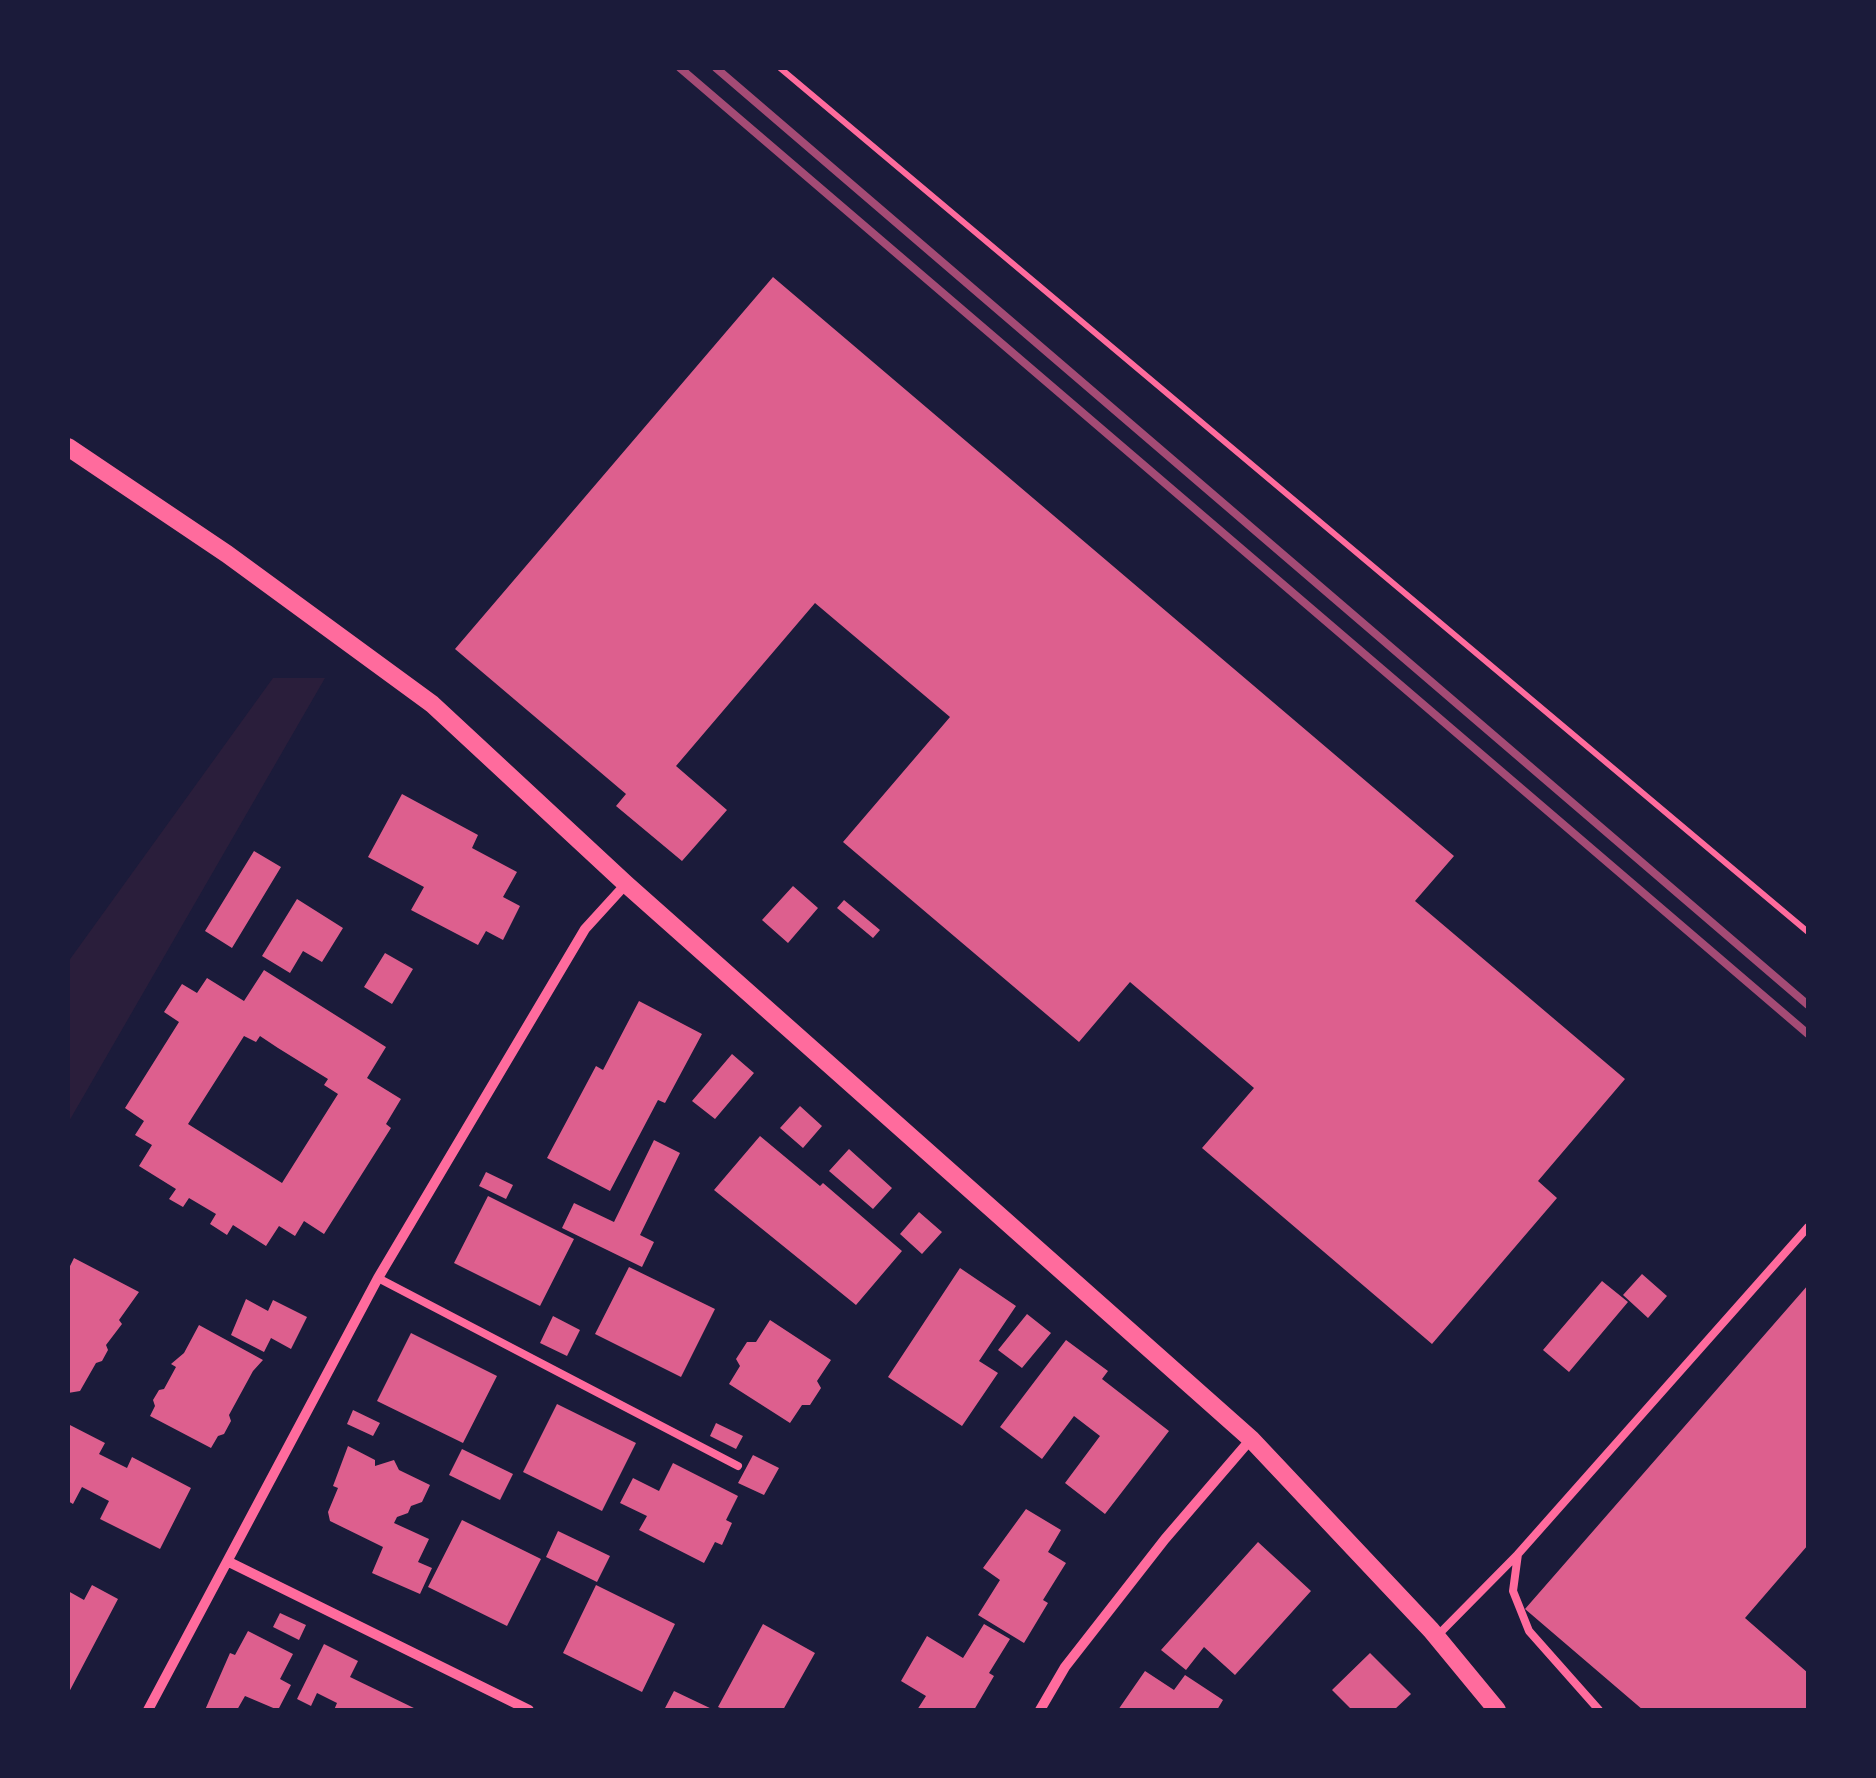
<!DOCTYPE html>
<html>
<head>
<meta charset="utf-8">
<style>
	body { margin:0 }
	#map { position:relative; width:1876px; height:1778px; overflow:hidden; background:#1b1b3a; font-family:Overpass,sans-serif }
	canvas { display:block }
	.frame { position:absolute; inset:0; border:70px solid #1b1b3a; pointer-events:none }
</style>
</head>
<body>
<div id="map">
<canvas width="1876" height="1778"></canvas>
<div class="frame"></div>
</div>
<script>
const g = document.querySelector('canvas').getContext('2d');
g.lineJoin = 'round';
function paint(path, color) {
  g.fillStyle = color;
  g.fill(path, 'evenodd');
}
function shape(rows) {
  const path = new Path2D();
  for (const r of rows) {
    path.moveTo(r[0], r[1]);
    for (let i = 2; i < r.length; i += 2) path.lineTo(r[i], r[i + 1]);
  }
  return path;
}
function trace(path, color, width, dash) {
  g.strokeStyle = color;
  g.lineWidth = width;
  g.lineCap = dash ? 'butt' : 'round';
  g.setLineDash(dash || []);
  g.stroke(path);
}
const green = shape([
	[273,678,325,678,68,1123,68,962]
]);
const building = shape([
	[773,277,1454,856,1415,901,1625,1079,1538,1181,1557,1198,1432,1344,1202,1148,1254,1088,1130,982,1079,1042,843,842,950,717,815,603,676,766,727,810,682,861,616,806,626,794,455,649],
	[402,794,478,835,472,848,517,872,503,897,520,906,503,940,486,931,478,945,411,910,424,887,368,857],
	[254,851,281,867,232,948,205,931],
	[793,886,818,908,788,943,762,920],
	[297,899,343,928,322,962,303,951,290,973,262,956],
	[844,900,880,930,873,938,837,908],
	[385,953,413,969,392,1004,364,987],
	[264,970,386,1047,367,1078,401,1099,386,1124,391,1128,324,1234,304,1221,295,1236,279,1226,266,1246,233,1225,227,1235,210,1224,216,1214,189,1198,183,1207,169,1199,176,1189,139,1166,152,1145,135,1135,144,1121,125,1108,179,1022,164,1012,182,984,197,993,207,978,244,1001],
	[244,1036,256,1042,260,1036,278,1048,328,1079,324,1085,338,1094,282,1183,188,1124],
	[639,1001,702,1034,665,1103,658,1100,610,1191,547,1158,596,1066,603,1070],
	[732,1054,754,1073,715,1119,692,1101],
	[800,1106,822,1126,803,1148,780,1128],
	[760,1136,820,1186,823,1183,902,1251,856,1305,714,1190],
	[654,1140,680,1153,640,1235,654,1242,642,1267,562,1228,574,1203,614,1222],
	[849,1149,892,1188,873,1209,829,1171],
	[486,1172,513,1185,506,1199,479,1186],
	[488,1196,574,1239,540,1306,454,1263],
	[919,1212,942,1232,922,1254,900,1234],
	[74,1258,139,1292,119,1320,122,1324,106,1345,108,1350,102,1361,96,1363,80,1391,68,1393,68,1270],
	[629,1267,715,1309,681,1377,595,1334],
	[960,1268,1016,1306,979,1361,998,1373,962,1426,888,1377],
	[1642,1274,1667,1296,1648,1318,1623,1295],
	[1602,1281,1628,1302,1569,1372,1543,1350],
	[1808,1285,1808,1545,1745,1618,1808,1673,1808,1710,1643,1710,1525,1609],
	[246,1299,268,1311,273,1300,307,1317,291,1349,271,1338,264,1352,231,1335],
	[1027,1314,1051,1333,1022,1368,998,1350],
	[553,1316,580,1330,567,1356,540,1343],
	[770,1320,831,1360,817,1381,821,1388,810,1405,802,1405,790,1423,729,1384,740,1366,736,1359,747,1342,756,1342],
	[199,1325,263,1360,253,1371,229,1415,231,1421,224,1434,218,1436,211,1448,150,1416,155,1406,153,1400,159,1390,164,1389,176,1367,171,1364,184,1353],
	[411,1333,497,1376,463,1443,377,1401],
	[1066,1340,1108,1371,1102,1379,1169,1431,1105,1514,1065,1483,1100,1436,1074,1416,1042,1459,1000,1427],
	[557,1404,636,1443,602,1511,523,1472],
	[353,1410,380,1423,373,1436,347,1424],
	[716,1423,743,1436,736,1449,710,1436],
	[68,1424,105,1443,99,1454,127,1468,132,1457,191,1488,160,1549,100,1519,109,1501,82,1487,73,1504,68,1501],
	[348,1446,375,1460,375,1466,394,1460,399,1470,430,1485,422,1502,411,1506,408,1513,397,1517,394,1523,429,1539,418,1562,432,1568,420,1594,372,1573,383,1547,330,1521,328,1512,338,1488,333,1486],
	[462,1449,513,1474,500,1500,449,1475],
	[753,1455,779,1468,764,1495,738,1483],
	[673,1463,738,1496,726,1520,732,1523,722,1545,715,1542,704,1563,639,1530,647,1516,620,1503,633,1478,659,1491],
	[1026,1509,1061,1530,1048,1552,1066,1563,1043,1600,1048,1603,1024,1643,978,1615,1000,1580,983,1568],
	[462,1520,541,1559,507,1626,428,1587],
	[558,1531,610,1556,597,1582,546,1557],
	[1258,1542,1311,1591,1235,1675,1204,1647,1186,1670,1161,1650],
	[92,1585,118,1599,68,1694,68,1591,84,1600],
	[596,1585,675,1624,642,1692,563,1653],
	[280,1613,306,1625,299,1640,273,1627],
	[763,1624,815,1653,783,1710,725,1710,718,1707],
	[984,1624,1010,1639,989,1673,994,1676,974,1710,917,1710,926,1696,901,1681,927,1636,963,1658],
	[248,1631,293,1654,280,1679,291,1685,278,1710,245,1696,237,1710,205,1710,230,1653,235,1655],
	[324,1644,358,1661,350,1677,418,1710,334,1710,337,1703,317,1693,311,1706,297,1699],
	[1370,1653,1411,1694,1394,1710,1352,1710,1332,1690],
	[1145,1671,1174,1690,1185,1675,1223,1700,1217,1710,1118,1710],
	[674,1691,714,1710,664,1710]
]);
const path = shape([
	[780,68,1808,932]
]);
const service = shape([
	[378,1278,738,1466],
	[1437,1636,1518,1554],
	[1599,1710,1529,1631,1513,1591,1518,1554,1808,1227]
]);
const minor = shape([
	[229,1562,529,1710],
	[148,1710,378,1278,585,929,626,884],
	[1040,1710,1065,1667,1165,1539,1251,1439]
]);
const tertiary = shape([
	[68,447,227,554,432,704,626,884,1251,1439,1431,1630,1497,1710]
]);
const rail = shape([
	[680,68,1808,1034],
	[716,68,1808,1005]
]);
paint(green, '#2a1e3b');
paint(building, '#dd5f8e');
trace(path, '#ff6b9d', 6);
trace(service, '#ff6b9d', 8);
trace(minor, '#ff6b9d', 10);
trace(tertiary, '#ff6b9d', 18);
trace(rail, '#a44b75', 8);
</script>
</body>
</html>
